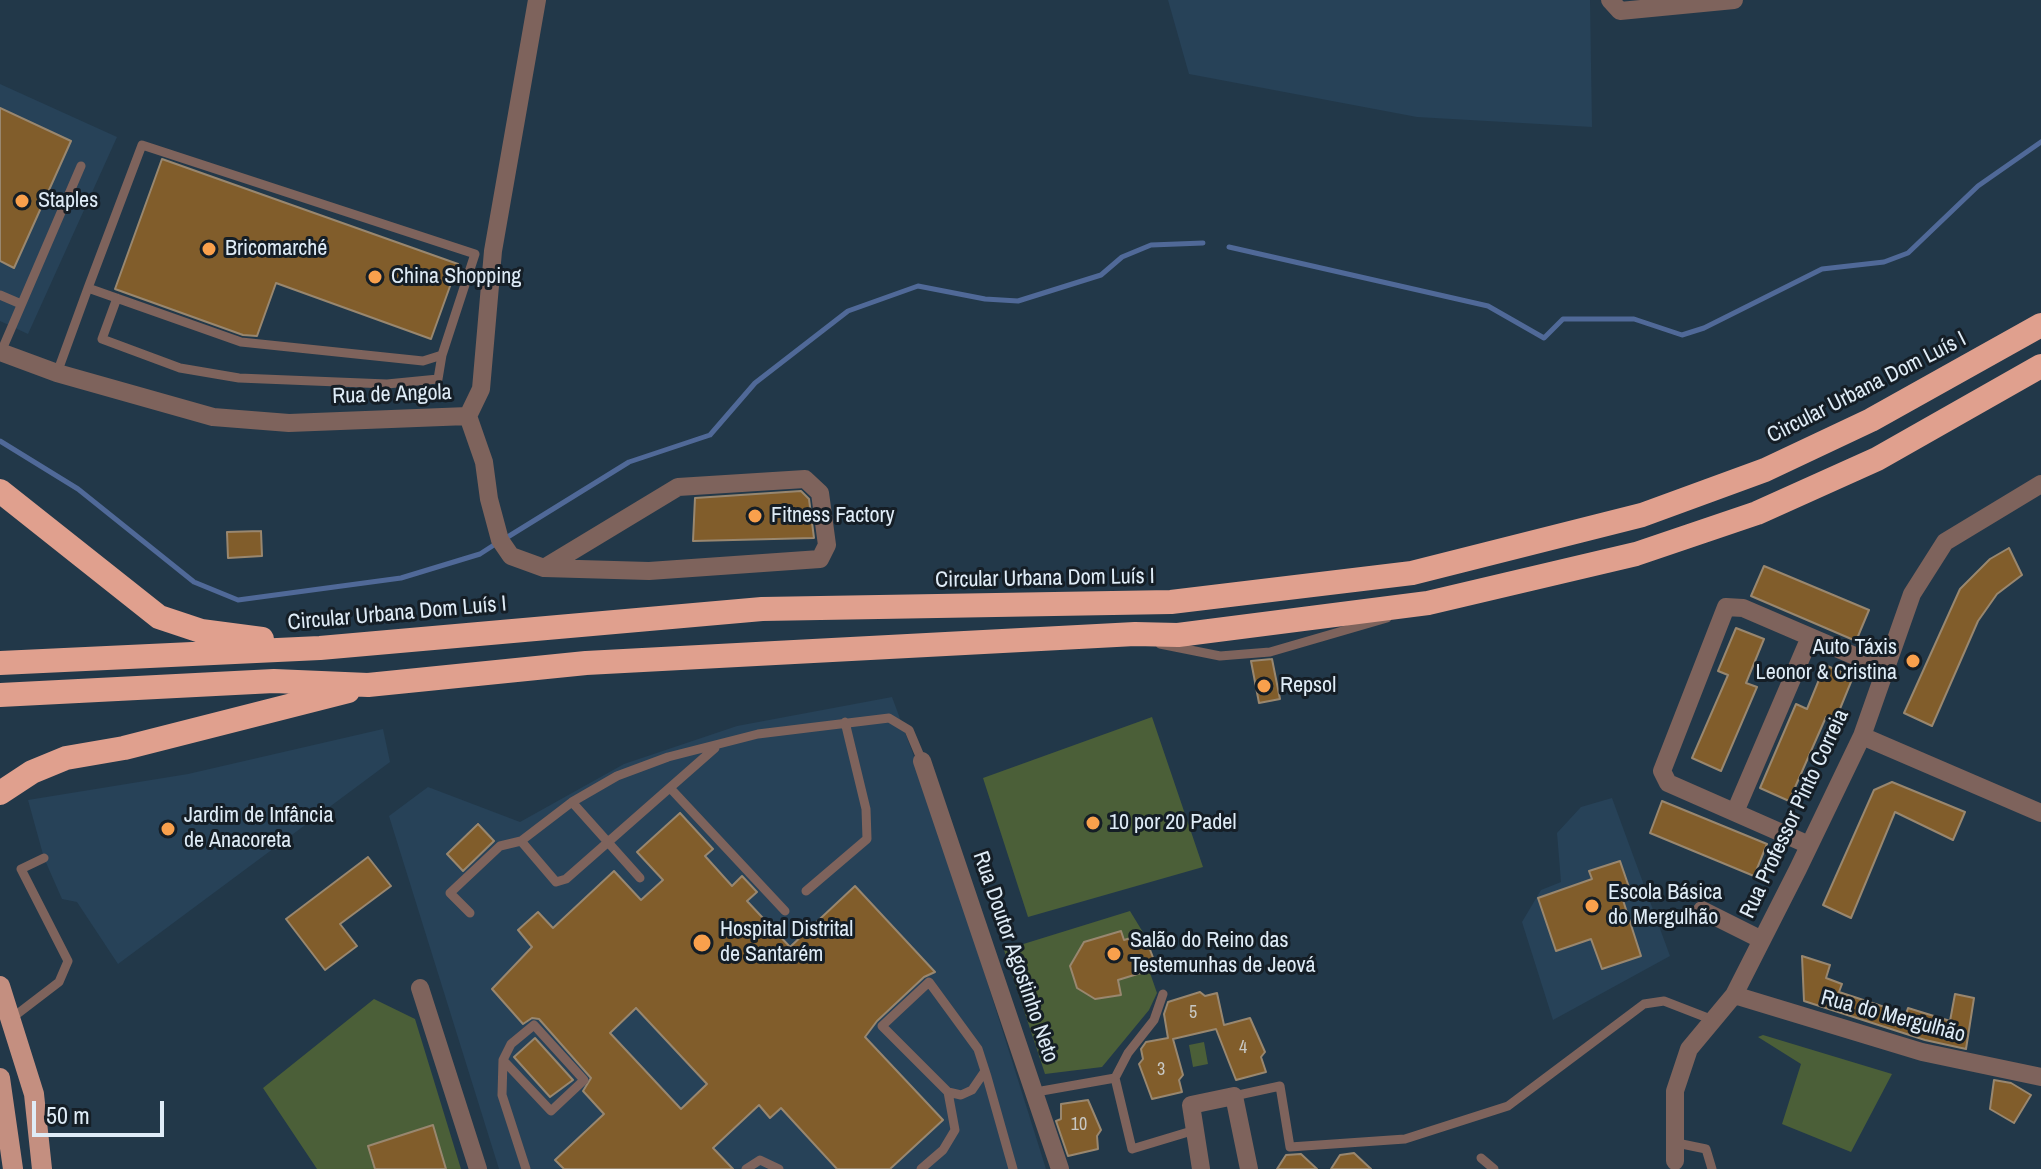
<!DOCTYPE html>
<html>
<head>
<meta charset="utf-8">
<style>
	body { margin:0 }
	#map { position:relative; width:2041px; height:1169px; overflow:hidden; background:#223849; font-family:"Archivo Narrow",sans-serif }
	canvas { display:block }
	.scale { position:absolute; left:32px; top:1101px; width:132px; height:36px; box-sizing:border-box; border:4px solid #dfecf7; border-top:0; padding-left:10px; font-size:24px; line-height:28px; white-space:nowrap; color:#dfecf7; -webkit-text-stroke:6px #151e26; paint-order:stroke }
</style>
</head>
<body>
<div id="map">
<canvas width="2041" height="1169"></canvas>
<div class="scale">50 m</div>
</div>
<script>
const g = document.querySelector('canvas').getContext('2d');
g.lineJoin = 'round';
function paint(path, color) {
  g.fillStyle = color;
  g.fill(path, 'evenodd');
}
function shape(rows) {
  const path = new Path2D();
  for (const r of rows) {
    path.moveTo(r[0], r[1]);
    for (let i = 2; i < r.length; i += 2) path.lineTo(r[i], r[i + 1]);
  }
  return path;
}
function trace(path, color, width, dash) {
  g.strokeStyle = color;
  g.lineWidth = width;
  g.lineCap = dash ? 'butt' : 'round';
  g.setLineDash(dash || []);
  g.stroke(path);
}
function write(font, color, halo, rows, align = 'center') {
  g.font = font + ' "Archivo Narrow",sans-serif';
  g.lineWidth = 6;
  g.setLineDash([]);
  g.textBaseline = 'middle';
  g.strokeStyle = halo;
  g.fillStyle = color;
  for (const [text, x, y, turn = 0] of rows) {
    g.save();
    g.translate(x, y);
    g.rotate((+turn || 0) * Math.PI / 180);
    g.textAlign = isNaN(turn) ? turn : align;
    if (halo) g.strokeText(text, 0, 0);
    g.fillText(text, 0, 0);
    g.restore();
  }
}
const built = shape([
	[1168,0,1590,0,1592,127,1417,117,1189,74],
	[0,84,117,137,28,334,0,321],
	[892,697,929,797,1046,1169,499,1169,389,816,428,787,520,822,624,764,737,726],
	[383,729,390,762,118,964,77,902,62,899,44,858,28,800,188,774],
	[1612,798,1670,956,1553,1020,1522,922,1541,890,1561,882,1557,833,1581,807]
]);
const green = shape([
	[1152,717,1203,867,1028,917,983,778],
	[1130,911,1144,934,1124,940,1120,931,1084,942,1070,966,1077,988,1095,999,1118,980,1149,970,1157,993,1149,1010,1102,1067,1045,1074,1004,950],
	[374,999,415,1019,461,1169,317,1169,263,1088],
	[1763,1035,1892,1074,1851,1152,1782,1124,1801,1064,1758,1037],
	[1204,1042,1208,1064,1193,1067,1189,1045]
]);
const stream = shape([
	[1229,247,1488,306,1544,338,1563,319,1634,319,1682,335,1704,328,1822,269,1884,262,1908,253,1978,186,2041,142],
	[0,441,78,489,194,582,238,600,401,578,480,554,497,543],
	[506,538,629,462,710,435,755,383,848,311,918,286,985,299,1018,301,1101,275,1122,257,1151,245,1203,243]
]);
const building = shape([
	[0,108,71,141,14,268,0,261,0,108],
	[162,159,458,264,431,339,276,283,257,336,243,335,115,289,162,159],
	[801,491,809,499,814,538,693,541,695,498,801,491],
	[261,531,262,556,228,558,227,532,261,531],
	[2009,548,2022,575,1997,594,1978,621,1932,726,1904,713,1960,589,1990,559,2009,548],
	[1764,566,1869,610,1856,641,1751,596,1764,566],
	[1736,628,1764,639,1746,683,1757,687,1721,771,1692,758,1728,675,1718,671,1736,628],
	[1272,659,1280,699,1259,703,1251,661,1272,659],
	[1825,665,1853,677,1835,721,1826,717,1789,801,1760,788,1796,704,1807,709,1825,665],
	[1892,782,1965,812,1953,840,1895,812,1851,918,1823,905,1874,790,1892,782],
	[1662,801,1767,844,1754,876,1650,833,1662,801],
	[680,813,713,849,705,856,732,886,742,876,757,892,747,901,790,947,855,886,935,972,924,977,877,1021,865,1037,943,1120,890,1169,837,1169,781,1108,770,1118,759,1105,713,1148,733,1169,564,1169,555,1160,604,1114,583,1091,591,1078,539,1019,532,1018,523,1024,492,989,532,947,518,930,538,912,553,928,614,871,641,900,663,880,637,852,680,813],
	[636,1008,707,1084,681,1109,610,1033,636,1008],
	[478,824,494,841,463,871,447,854,478,824],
	[368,857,391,886,340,924,357,946,325,970,286,919,368,857],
	[1620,861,1631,893,1622,897,1641,956,1602,969,1591,939,1556,951,1538,898,1592,879,1589,871,1620,861],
	[1121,931,1124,940,1144,934,1157,968,1118,980,1121,995,1095,999,1077,988,1070,966,1084,942,1121,931],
	[1802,956,1830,965,1826,978,1842,984,1839,992,1906,1014,1908,1008,1950,1021,1955,994,1974,998,1966,1049,1925,1040,1804,1001,1802,956],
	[1200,992,1205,996,1217,993,1224,1025,1250,1018,1265,1052,1261,1057,1266,1072,1236,1080,1216,1029,1173,1039,1183,1075,1179,1080,1182,1092,1152,1099,1139,1064,1143,1059,1141,1049,1146,1042,1168,1038,1164,1014,1168,1002,1200,992],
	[535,1038,573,1080,550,1097,514,1057,535,1038],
	[1994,1080,2011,1083,2031,1095,2014,1123,1990,1109,1994,1080],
	[1088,1100,1101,1130,1097,1136,1098,1149,1068,1156,1056,1121,1061,1119,1061,1104,1088,1100],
	[433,1125,446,1169,375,1169,368,1146,433,1125],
	[1354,1153,1371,1169,1331,1169,1340,1155,1354,1153],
	[1301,1154,1317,1169,1277,1169,1286,1155,1301,1154]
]);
const lane = shape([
	[0,295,21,304],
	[117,298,102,339,180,368,239,378,387,384,438,379,442,355],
	[1,352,81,166],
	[57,373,88,288,142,145,475,254,442,355,423,361,241,342,88,288],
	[1160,644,1220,656,1270,652,1387,618],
	[671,789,785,911],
	[521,841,556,882,566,879,715,748],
	[640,878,572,802,617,776,668,757,758,734,889,718,909,730,922,761],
	[806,891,867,839,866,809,845,722],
	[470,913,450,893,500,846,521,841,572,802],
	[12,1018,59,982,68,961,21,869,44,858],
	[503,1060,551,1111,584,1080,534,1025,511,1044,503,1060,502,1095,526,1169],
	[985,1071,972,1090,961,1095,948,1092,882,1026,929,982,978,1049,987,1077,1013,1169],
	[1115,1078,1128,1053,1154,1020,1163,994],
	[1036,1092,1115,1078,1132,1149,1195,1130],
	[1234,1096,1280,1086,1290,1147,1405,1139,1508,1106,1644,1004,1664,1001,1713,1020],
	[1672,1142,1706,1149,1712,1169],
	[1481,1158,1494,1169],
	[746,1169,760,1160,779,1169],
	[921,1169,943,1150,955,1130,948,1092]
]);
const street = shape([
	[1610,0,1620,11,1734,0],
	[0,352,57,373,213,417,289,423,468,416],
	[468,416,484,462,489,499,500,540,511,556,544,568,678,487,805,479,820,493,827,545,820,559,649,571,544,568],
	[468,416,481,389,493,251,537,0],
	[1862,736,2041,813],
	[922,761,1060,1169],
	[1735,812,1810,637],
	[1809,845,1668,783,1662,771,1726,607,1743,608,1885,669],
	[1702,910,1762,940],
	[420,988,478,1169],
	[1734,995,1922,1052,2041,1077],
	[1675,1161,1675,1091,1689,1049,1734,995,1798,869,1862,736,1912,594,1945,542,2041,484],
	[1201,1169,1191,1105,1234,1096,1249,1169]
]);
const primary = shape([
	[0,986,34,1094,42,1169],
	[0,1078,13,1169]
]);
const highway = shape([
	[0,491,159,617,201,631,262,639],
	[0,663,320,648,762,609,1171,602,1412,573,1642,515,1765,470,1871,420,2041,325],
	[0,695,274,681,368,685,586,663,1135,634,1178,635,1428,603,1636,554,1757,513,1877,459,2041,366],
	[0,793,32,772,66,758,124,748,348,691]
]);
const markers = [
	[22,201,8,"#f9a04c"],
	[209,249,8,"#f9a04c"],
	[375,277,8,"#f9a04c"],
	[755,516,8,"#f9a04c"],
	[1913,661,8,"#f9a04c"],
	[1264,686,8,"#f9a04c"],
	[1093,823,8,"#f9a04c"],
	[168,829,8,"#f9a04c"],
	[1592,906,8,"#f9a04c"],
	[702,943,10,"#f9a04c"],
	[1114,954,8,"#f9a04c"]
];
const numberNames = [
	["5",1193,1013],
	["4",1243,1048],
	["3",1161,1070],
	["10",1079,1125]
];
const poiNames = [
	["Staples",38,201],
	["Bricomarché",225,249],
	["China Shopping",391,277],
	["Fitness Factory",771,516],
	["Auto Táxis",1897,648,"right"],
	["Leonor & Cristina",1897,673,"right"],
	["Repsol",1280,686],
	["Jardim de Infância",184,816],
	["de Anacoreta",184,841],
	["10 por 20 Padel",1109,823],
	["Escola Básica",1608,893],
	["do Mergulhão",1608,918],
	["Hospital Distrital",720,930],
	["de Santarém",720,955],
	["Salão do Reino das",1130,941],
	["Testemunhas de Jeová",1130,966]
];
const streetNames = [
	["Circular Urbana Dom Luís I",1867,388,-27],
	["Rua de Angola",392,395,-2],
	["Circular Urbana Dom Luís I",1045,579,-1],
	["Circular Urbana Dom Luís I",397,614,-5],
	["Rua Professor Pinto Correia",1795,814,-65],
	["Rua Doutor Agostinho Neto",1015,957,71],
	["Rua do Mergulhão",1893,1017,15]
];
paint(built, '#274258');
paint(green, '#4b5f38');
trace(stream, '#506998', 5);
paint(building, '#815d2b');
trace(building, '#99876f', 2);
trace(lane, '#7e635c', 9);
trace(street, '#7e635c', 18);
trace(primary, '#c48f80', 20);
trace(highway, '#e0a08e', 24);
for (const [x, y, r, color] of markers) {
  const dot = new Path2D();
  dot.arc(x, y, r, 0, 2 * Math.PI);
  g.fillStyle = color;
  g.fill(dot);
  trace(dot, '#151e26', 3);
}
write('18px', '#c8c8c4', null, numberNames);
write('22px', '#dfecf7', '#151e26', poiNames, 'left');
write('22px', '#dfecf7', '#151e26', streetNames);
</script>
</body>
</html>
